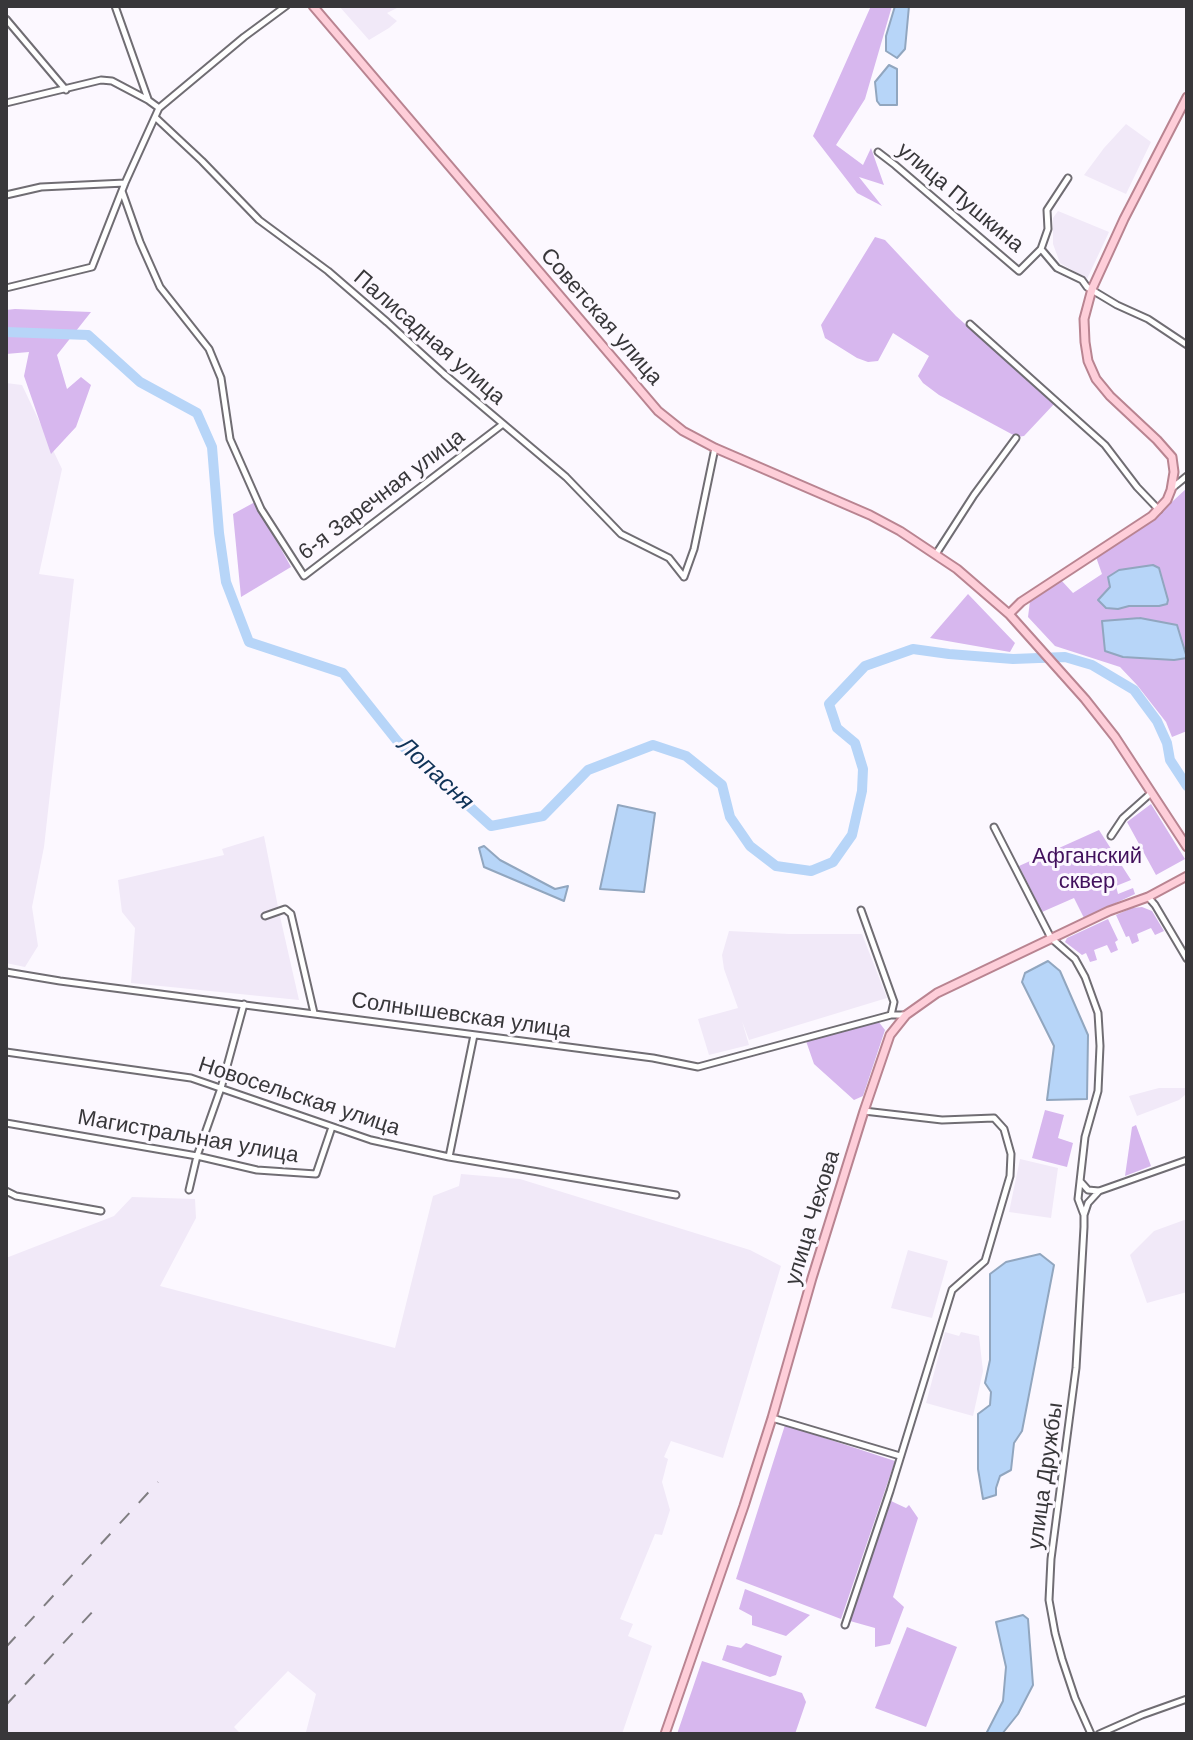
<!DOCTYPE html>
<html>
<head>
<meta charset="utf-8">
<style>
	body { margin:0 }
	#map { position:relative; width:1193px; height:1740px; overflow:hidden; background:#fcf8ff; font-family:Arial,sans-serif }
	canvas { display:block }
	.frame { position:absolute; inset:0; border:8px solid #38373a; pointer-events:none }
</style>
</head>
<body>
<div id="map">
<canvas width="1193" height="1740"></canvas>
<div class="frame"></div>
</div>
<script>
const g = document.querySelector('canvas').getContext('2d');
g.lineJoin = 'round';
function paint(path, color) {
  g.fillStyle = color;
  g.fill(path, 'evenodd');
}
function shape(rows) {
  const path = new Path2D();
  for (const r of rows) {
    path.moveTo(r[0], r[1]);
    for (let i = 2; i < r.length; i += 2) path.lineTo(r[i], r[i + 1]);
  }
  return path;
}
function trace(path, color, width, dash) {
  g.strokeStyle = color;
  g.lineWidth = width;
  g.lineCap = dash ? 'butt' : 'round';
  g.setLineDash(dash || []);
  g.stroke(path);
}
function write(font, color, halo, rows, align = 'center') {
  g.font = font + ' Arial,sans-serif';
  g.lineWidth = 6;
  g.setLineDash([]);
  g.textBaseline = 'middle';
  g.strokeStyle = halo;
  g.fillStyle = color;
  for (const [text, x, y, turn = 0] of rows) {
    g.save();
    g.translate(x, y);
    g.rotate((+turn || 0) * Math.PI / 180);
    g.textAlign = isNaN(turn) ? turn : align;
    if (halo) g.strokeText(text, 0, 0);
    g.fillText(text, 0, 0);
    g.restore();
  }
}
const built = shape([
	[339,6,401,6,387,13,397,21,389,28,369,40],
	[1126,124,1151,142,1126,194,1084,175,1104,148],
	[1058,211,1109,232,1087,279,1060,263,1053,244,1053,218],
	[6,383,22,385,62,469,39,574,74,579,44,847,32,907,38,946,25,967,6,963],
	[264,836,279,912,299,1000,131,983,135,928,122,912,118,880,224,855,222,849],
	[729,931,789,934,862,934,887,998,749,1040,742,1021,749,1045,709,1055,698,1019,738,1008,724,969,722,955],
	[1159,1088,1185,1088,1186,1094,1179,1100,1137,1116,1129,1096],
	[1020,1159,1058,1168,1051,1218,1009,1212],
	[461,1174,520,1179,750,1250,781,1266,723,1458,671,1441,664,1457,668,1459,662,1482,670,1510,662,1535,655,1534,620,1619,633,1624,628,1636,652,1646,622,1734,312,1734,306,1732,316,1694,288,1671,234,1727,241,1734,6,1734,6,1258,114,1216,132,1197,195,1199,196,1218,160,1286,395,1348,433,1196,459,1186],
	[1187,1219,1187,1292,1147,1303,1130,1255,1154,1231],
	[908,1250,948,1261,932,1318,891,1308],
	[945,1332,959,1336,961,1332,979,1336,983,1371,973,1416,926,1403]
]);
const green = shape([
	[871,6,892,6,865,99,836,145,863,165,871,148,884,185,859,177,882,206,857,193,813,136],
	[875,237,885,240,956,316,1055,403,1024,436,1017,437,939,395,923,383,918,376,929,356,893,333,878,361,868,362,857,358,825,338,821,325],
	[15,309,91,312,57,355,67,389,81,377,91,385,76,427,51,454,24,376,29,352,6,354,6,310],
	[1187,488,1187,731,1172,737,1166,722,1137,685,1120,667,1055,646,1028,617,1030,601,1061,580,1073,593,1102,574,1096,557,1161,512],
	[255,502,291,567,241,597,233,514],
	[968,594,1015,643,1010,652,930,638],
	[1151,804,1185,859,1156,875,1127,822],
	[1099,830,1131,880,1116,886,1118,894,1133,888,1135,894,1084,918,1074,898,1042,912,1019,866],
	[1142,907,1152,911,1164,931,1155,935,1151,928,1137,934,1139,941,1132,944,1129,936,1126,937,1116,915,1132,908],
	[1108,919,1118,940,1115,942,1118,950,1111,953,1107,945,1094,950,1097,960,1090,962,1086,953,1082,955,1065,942,1067,938],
	[878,1021,885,1030,863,1096,854,1100,814,1064,806,1041],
	[1045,1110,1064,1115,1058,1138,1073,1143,1067,1167,1032,1158],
	[1136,1125,1151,1166,1125,1176,1132,1127],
	[785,1425,895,1461,841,1619,736,1579],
	[891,1501,906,1508,909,1505,918,1518,893,1597,904,1607,890,1644,875,1647,875,1628,850,1621],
	[745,1589,810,1615,786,1636,752,1625,752,1616,739,1609],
	[907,1627,957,1647,926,1727,875,1708],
	[746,1643,782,1656,776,1675,770,1677,722,1660,727,1645,741,1648],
	[702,1661,802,1693,806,1702,795,1734,677,1734]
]);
const water = shape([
	[895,6,909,6,905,49,897,58,886,51,886,36,895,6],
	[889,65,897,69,897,105,880,105,877,101,875,82,889,65],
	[1153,565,1159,568,1168,600,1167,604,1159,606,1129,606,1118,609,1106,608,1098,600,1110,587,1108,577,1119,570,1153,565],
	[1140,618,1177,625,1187,658,1174,660,1123,657,1105,651,1102,621,1140,618],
	[618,805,655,813,644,892,600,889,618,805],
	[484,846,500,860,555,889,568,886,564,901,484,867,479,848,484,846],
	[1048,961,1060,971,1088,1035,1087,1099,1047,1100,1054,1046,1022,982,1025,973,1048,961],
	[1040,1254,1054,1265,1022,1431,1014,1443,1011,1470,1000,1476,996,1488,996,1495,983,1499,978,1469,978,1414,990,1405,991,1392,985,1383,990,1360,990,1274,1006,1262,1040,1254],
	[1023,1615,1028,1619,1033,1685,1018,1714,1002,1734,986,1734,1003,1701,1006,1667,996,1622,1023,1615]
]);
const river = shape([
	[6,332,88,335,140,382,197,413,212,447,219,533,226,582,249,642,343,673,398,742,491,826,543,816,588,770,653,745,686,756,722,785,730,817,750,846,776,866,811,871,833,862,852,835,862,791,863,769,855,743,837,728,829,704,865,666,913,649,949,654,1013,659,1065,657,1092,665,1134,690,1157,721,1167,743,1170,760,1187,786]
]);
const minor = shape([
	[115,6,148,99],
	[6,19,66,90],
	[6,103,101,80,112,81,148,100,159,108],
	[155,117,202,161,259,220,328,271,387,322,444,374,566,477,621,534,669,558,684,577],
	[878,152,895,165,1019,271,1041,249,1057,268,1082,280,1087,287,1117,305,1148,319,1187,345],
	[122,191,140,242,160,287,209,349,221,378,230,439,261,509,304,576,503,424],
	[6,195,41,187,125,183],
	[1041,249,1048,229,1047,210,1068,178],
	[6,288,92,267,125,183,159,108,244,37,286,6],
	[970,324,1105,445,1137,487,1159,510],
	[1171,489,1187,476],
	[936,554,974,495,1016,438],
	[684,577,694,549,715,448],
	[994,827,1051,938,1075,959,1085,977,1098,1013,1100,1046,1098,1091,1085,1137,1078,1199,1084,1215,1084,1227,1076,1368,1051,1559,1049,1600,1055,1633,1062,1659,1075,1698,1091,1734],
	[1111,836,1123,818,1151,793],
	[1148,897,1155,905,1187,959],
	[861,910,894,1002,891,1015],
	[265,916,285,909,291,914,314,1013],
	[6,972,60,981,653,1058,698,1067,891,1015,905,1015],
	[6,1052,191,1078,371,1140,449,1157,676,1195],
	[6,1123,197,1156,257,1170,316,1174,332,1127],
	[449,1157,474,1035],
	[1080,1181,1088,1190,1099,1191,1187,1160],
	[189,1190,197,1156,221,1088,244,1004],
	[6,1191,16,1196,101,1211],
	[1084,1215,1088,1203,1099,1191],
	[772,1418,900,1456],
	[845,1625,890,1491,952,1290,985,1261,1010,1176,1011,1154,1004,1129,994,1118,942,1120,864,1111],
	[1099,1734,1142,1715,1187,1699]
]);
const major = shape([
	[313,6,658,411,683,431,715,448,870,515,900,531,957,569,1009,614,1085,699,1115,737,1187,847],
	[1009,614,1021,602,1152,516,1167,500,1171,490,1174,472,1172,457,1157,440,1110,396,1096,379,1088,361,1085,342,1084,319,1092,289,1124,219,1187,97],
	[665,1734,744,1506,772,1418,812,1278,864,1111,890,1035,906,1015,937,993,1109,911,1148,897,1187,876]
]);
const rail = shape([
	[6,1647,158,1482],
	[6,1705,96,1608]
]);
const streetNames = [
	["улица Пушкина",960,198,40],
	["Советская улица",601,317,49],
	["Палисадная улица",429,338,41],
	["6-я Заречная улица",382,495,-37],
	["Солнышевская улица",461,1016,8],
	["Новосельская улица",299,1097,18],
	["Магистральная улица",188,1137,10],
	["улица Чехова",813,1218,-73],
	["улица Дружбы",1046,1476,-82]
];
const parkNames = [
	["Афганский",1087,857],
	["сквер",1087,882]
];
const waterNames = [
	["Лопасня",435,774,43]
];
paint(built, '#f1e9f8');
paint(green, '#d7b7ee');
paint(water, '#b7d5f8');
trace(water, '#91a6bf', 2);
trace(river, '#b7d5f8', 10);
trace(minor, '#706d73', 9);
trace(major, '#b98491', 11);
trace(minor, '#fff', 5);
trace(major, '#feced9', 7);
trace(rail, '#807e82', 2, [14, 14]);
write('22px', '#38373a', '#fcf8ff', streetNames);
write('22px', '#42115d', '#fcf8ff', parkNames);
write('italic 24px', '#0f3257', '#fcf8ff', waterNames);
</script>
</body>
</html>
